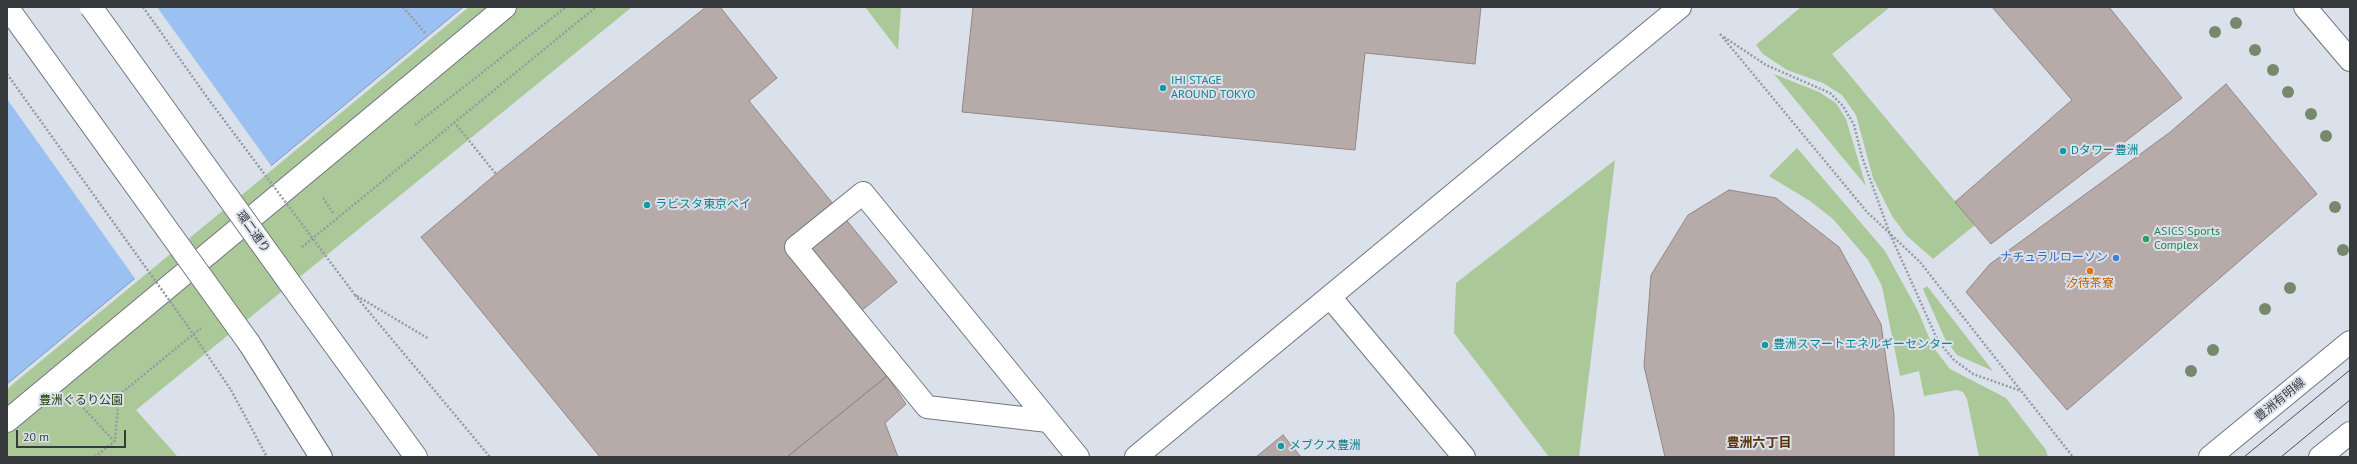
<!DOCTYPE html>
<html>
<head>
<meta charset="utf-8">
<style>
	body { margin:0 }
	#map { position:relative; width:2357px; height:464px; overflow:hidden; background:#dbe1ea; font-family:"PT Sans",sans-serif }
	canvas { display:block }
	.frame { position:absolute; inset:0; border:8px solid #373a3d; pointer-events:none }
	.scale { position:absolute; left:16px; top:430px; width:110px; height:18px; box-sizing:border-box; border:2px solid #373a3d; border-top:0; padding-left:5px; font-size:12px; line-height:14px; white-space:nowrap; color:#373a3d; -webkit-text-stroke:3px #dbe1ea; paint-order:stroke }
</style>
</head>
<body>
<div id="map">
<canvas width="2357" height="464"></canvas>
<div class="frame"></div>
<div class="scale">20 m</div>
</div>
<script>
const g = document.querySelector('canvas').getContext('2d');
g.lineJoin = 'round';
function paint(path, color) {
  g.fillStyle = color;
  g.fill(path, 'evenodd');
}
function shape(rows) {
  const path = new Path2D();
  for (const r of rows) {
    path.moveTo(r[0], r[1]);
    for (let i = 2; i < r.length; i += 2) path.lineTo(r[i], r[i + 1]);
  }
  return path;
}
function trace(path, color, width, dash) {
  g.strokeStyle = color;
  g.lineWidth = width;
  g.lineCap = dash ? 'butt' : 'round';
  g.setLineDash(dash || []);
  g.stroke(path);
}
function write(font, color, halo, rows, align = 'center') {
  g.font = font + ' "PT Sans","Noto Sans JP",sans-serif';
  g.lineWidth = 4;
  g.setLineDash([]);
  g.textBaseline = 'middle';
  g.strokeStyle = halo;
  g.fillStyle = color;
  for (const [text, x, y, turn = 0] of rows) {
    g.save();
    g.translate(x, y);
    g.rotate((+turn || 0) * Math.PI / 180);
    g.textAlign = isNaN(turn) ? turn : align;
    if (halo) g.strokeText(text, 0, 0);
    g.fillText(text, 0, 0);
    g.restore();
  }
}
const green = shape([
	[469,7,632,7,136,410,178,457,7,457,7,389],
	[865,7,901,7,898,50],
	[1801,7,1890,7,1832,54,1975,225,1933,259,1906,235,1892,216,1873,178,1856,115,1842,95,1823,83,1787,70,1763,54,1756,45],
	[1774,74,1819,92,1836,103,1846,119,1866,186],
	[1797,148,1885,251,1918,311,1933,347,1950,369,2006,398,2046,450,2048,457,1979,457,1967,399,1963,392,1957,390,1924,396,1919,371,1900,376,1882,286,1868,260,1833,219,1810,201,1769,176],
	[1615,160,1579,457,1549,457,1454,333,1456,283],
	[1927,286,1993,371,1957,355,1945,339,1923,289]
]);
const water = shape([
	[7,7,463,7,7,384,7,7]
]);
const pier = shape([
	[7,7,157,7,272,167,136,280,7,99]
]);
const building = shape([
	[706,7,720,7,777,78,749,101,897,282,845,324,887,376,787,457,600,457,421,237,496,174,706,7],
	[973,7,1481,7,1475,64,1365,53,1355,150,962,112,973,7],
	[1992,7,2109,7,2182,98,1991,244,1955,202,2072,100,1992,7],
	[2226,84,2317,194,2067,410,1966,292,1990,264,2169,133,2226,84],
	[1729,190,1776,198,1839,247,1881,324,1894,414,1894,457,1665,457,1644,366,1651,275,1688,215,1729,190],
	[887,376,906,404,885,423,898,457,787,457,887,376],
	[1283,435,1301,457,1256,457,1283,435]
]);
const path = shape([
	[403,7,426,34],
	[1720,34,1867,212,1920,262,2073,457],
	[1724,37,1766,65,1830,93,1843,106,1854,125,1862,157,1890,234,1938,341,1954,360,1973,374,2021,391],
	[454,122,496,174],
	[415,125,566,7],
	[323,198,334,214],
	[302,247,596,7],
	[355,295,490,457],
	[357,296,429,339],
	[231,390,267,457],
	[78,402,114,441],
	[95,457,115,441,119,395,201,328]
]);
const lane = shape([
	[1048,421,927,407,796,247,863,193,1078,457]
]);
const street = shape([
	[7,421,505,7]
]);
const secondary = shape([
	[2305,7,2350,60],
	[1330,297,1464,457],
	[307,307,416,457],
	[249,343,321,457],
	[1136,457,1680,7],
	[2210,457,2350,342],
	[2320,457,2350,433]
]);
const tram = shape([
	[2244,457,2350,370],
	[2281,457,2350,400]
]);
const pathBridge = shape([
	[143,7,209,100,355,295],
	[7,74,187,325,231,390]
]);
const secondaryBridge = shape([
	[7,7,249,343],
	[91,7,307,307]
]);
const trees = [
	[2236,23],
	[2215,32],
	[2255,50],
	[2273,70],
	[2288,92],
	[2311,114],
	[2326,136],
	[2335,207],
	[2343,250],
	[2290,288],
	[2265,309],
	[2213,350],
	[2191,371]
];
const markers = [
	[1163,88,4,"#0f9aa8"],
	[2063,151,4,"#0f9aa8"],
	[647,205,4,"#0f9aa8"],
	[2146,239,4,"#2e9e5b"],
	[2116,258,4,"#3f7fe0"],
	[2090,271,4,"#e8710a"],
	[1765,345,4,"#0f9aa8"],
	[1281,446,4,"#0f9aa8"]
];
const cultureNames = [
	["IHI STAGE",1171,81],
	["AROUND TOKYO",1171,95],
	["Dタワー豊洲",2071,151],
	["ラビスタ東京ベイ",655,205],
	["豊洲スマートエネルギーセンター",1773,345],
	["メブクス豊洲",1289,446]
];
const streetNames = [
	["環二通り",253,232,54],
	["豊洲有明線",2280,400,-39]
];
const leisureNames = [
	["ASICS Sports",2154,232],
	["Complex",2154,246]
];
const shopNames = [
	["ナチュラルローソン",2108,258]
];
const foodNames = [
	["汐待茶寮",2090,284]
];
const parkNames = [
	["豊洲ぐるり公園",81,401]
];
const neighbourhoodNames = [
	["豊洲六丁目",1759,443]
];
paint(green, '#abc898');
paint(water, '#9bc0f2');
trace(water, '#7d98bc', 1);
paint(pier, '#dbe1ea');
paint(building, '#b6aba8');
trace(building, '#928784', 1);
trace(lane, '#71767e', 24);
trace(street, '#71767e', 24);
trace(secondary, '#71767e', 24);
trace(path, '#969ba2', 2.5, [2, 2]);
trace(lane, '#fff', 22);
trace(street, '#fff', 22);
trace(secondary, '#fff', 22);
trace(tram, '#4b4e52', 1);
trace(secondaryBridge, '#71767e', 24, []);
trace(pathBridge, '#969ba2', 2.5, [2, 2]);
trace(secondaryBridge, '#fff', 22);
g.fillStyle = '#76896d';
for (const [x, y] of trees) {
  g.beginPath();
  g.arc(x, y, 6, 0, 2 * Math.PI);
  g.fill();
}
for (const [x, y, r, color] of markers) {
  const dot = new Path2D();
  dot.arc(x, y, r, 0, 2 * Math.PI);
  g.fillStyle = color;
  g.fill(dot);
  trace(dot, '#dbe1ea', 1.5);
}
write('12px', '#0d838f', '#dbe1ea', cultureNames, 'left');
write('12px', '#373a3d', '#dbe1ea', streetNames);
write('12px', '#27864d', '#dbe1ea', leisureNames, 'left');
write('12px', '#366cbe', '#dbe1ea', shopNames, 'right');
write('12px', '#c56008', '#dbe1ea', foodNames);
write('12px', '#244107', '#dbe1ea', parkNames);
write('bold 13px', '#5b3205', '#dbe1ea', neighbourhoodNames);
</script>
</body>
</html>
